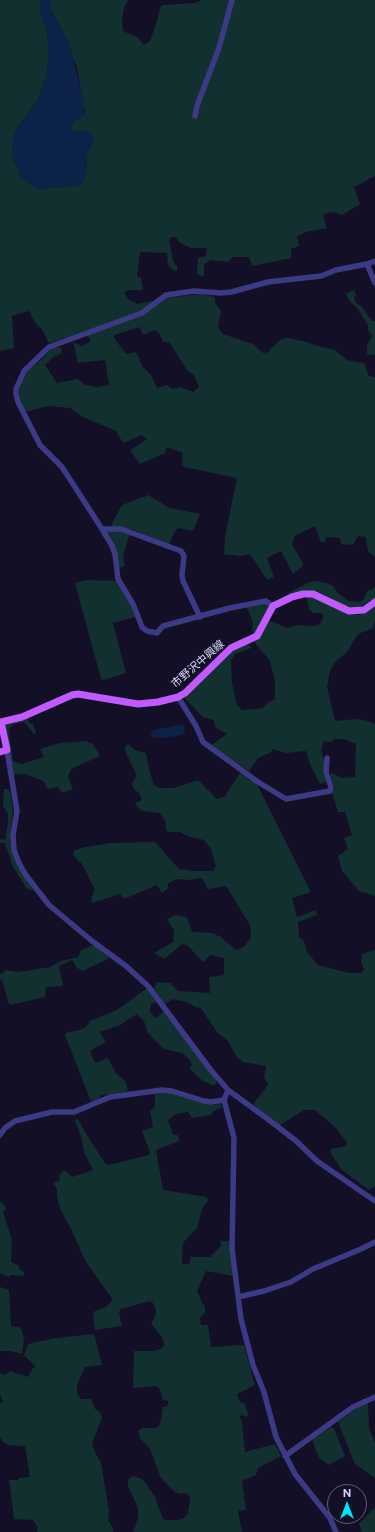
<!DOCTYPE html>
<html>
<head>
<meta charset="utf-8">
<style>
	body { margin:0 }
	#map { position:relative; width:375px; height:1532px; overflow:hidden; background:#130f26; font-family:"Public Sans",sans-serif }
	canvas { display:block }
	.north { position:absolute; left:327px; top:1484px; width:40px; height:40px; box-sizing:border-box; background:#130f26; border:1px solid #625e7d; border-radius:50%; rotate:0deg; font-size:11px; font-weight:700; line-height:16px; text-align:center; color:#d9d4ff }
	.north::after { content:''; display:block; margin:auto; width:14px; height:18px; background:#00e5ff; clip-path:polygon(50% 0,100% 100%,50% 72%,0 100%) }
</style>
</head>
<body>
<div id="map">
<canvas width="375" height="1532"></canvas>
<div class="north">N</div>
</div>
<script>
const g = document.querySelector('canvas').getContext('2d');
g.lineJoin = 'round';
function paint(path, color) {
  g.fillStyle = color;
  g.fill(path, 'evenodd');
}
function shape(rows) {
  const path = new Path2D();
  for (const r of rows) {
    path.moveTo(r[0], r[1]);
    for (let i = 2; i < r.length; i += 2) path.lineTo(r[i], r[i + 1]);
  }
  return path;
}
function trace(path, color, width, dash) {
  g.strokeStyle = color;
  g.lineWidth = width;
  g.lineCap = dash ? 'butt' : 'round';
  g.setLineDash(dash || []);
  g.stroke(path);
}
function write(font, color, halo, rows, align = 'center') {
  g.font = font + ' "Public Sans","Noto Sans JP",sans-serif';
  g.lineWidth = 4;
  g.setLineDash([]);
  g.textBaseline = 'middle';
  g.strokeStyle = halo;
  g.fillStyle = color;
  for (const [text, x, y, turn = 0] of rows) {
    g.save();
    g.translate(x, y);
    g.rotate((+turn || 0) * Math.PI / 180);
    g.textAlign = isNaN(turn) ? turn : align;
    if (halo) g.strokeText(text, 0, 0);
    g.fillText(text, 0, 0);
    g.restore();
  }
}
const green = shape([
	[0,0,42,0,39,8,46,27,49,53,47,75,38,100,16,129,13,160,18,167,20,177,38,189,79,185,82,183,87,163,86,156,93,140,81,130,73,133,71,131,71,125,75,120,84,115,85,112,77,68,72,56,69,44,50,8,51,0,128,0,124,8,122,20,123,31,137,37,144,45,150,41,157,21,160,8,162,5,195,3,202,0,375,0,375,176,354,187,360,204,342,215,334,212,326,213,323,215,327,228,306,232,297,236,299,246,291,249,291,258,252,266,249,257,233,257,228,262,210,260,204,265,204,276,198,275,197,270,198,258,206,256,207,248,191,248,179,242,176,237,171,237,169,240,173,261,177,266,177,271,173,270,168,265,167,253,140,252,137,276,141,278,143,290,128,290,124,293,129,300,138,304,151,301,158,304,166,298,184,296,201,294,215,297,215,303,221,311,218,327,223,334,253,344,263,353,269,352,271,348,282,339,288,338,307,342,317,346,335,350,347,360,364,363,369,376,375,377,375,557,368,551,366,537,358,536,353,545,341,544,340,538,326,537,325,542,321,542,315,526,295,536,292,544,304,565,293,574,281,551,267,558,274,577,267,580,250,554,240,556,224,554,225,537,237,478,184,467,182,465,183,453,167,447,165,453,140,464,130,450,147,439,142,435,123,443,116,431,83,417,70,408,48,406,25,412,19,397,20,384,25,372,38,363,52,348,61,347,62,353,52,358,45,365,57,383,78,379,85,385,96,387,109,385,105,360,78,363,73,342,82,346,91,341,85,332,49,343,42,329,36,324,29,311,12,316,14,348,0,351],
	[140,327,143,335,154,330,159,333,163,342,169,342,187,370,194,375,199,387,193,392,180,387,173,389,167,385,157,388,151,375,143,367,136,352,126,354,114,338,114,335],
	[354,290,356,295,354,298,357,304,362,307,372,321,375,321,375,355,367,354,367,346,372,335,368,331,368,325,357,308,350,302,346,294],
	[148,495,170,508,200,514,193,531,178,528,175,531,169,545,131,529,123,556,125,566,119,568,105,530,112,530,112,524,122,505],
	[87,580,117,581,131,604,135,617,113,623,126,673,104,680,101,679,75,583],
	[314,581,327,583,333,586,337,592,342,596,349,601,358,602,363,600,367,591,373,589,375,586,375,598,357,609,344,607,325,595,314,591,302,592,289,596,287,594,307,583],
	[307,597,315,598,346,613,358,615,366,613,375,606,375,620,373,628,358,634,347,652,335,662,330,671,327,687,335,721,355,719,368,721,375,724,375,896,359,891,342,871,338,856,348,849,344,838,352,835,345,812,338,812,332,792,335,787,330,774,332,773,342,778,355,777,356,744,344,739,334,739,331,742,324,741,321,750,324,761,326,782,320,784,310,764,306,751,286,753,273,749,270,753,258,758,249,771,210,746,227,734,215,727,214,720,203,717,184,698,233,649,248,643,251,648,235,654,231,661,232,683,237,705,242,710,263,708,267,703,275,699,275,682,270,661,254,642,257,640,252,631,253,623,247,607,265,603,269,607,263,620,270,621,288,628,298,625,315,626,320,624,323,618,322,613,314,613,309,610],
	[27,717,30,724,33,724,36,733,34,734,24,722,13,724,9,730,13,761,22,764,44,757,40,749,60,743,86,741,93,744,100,756,71,769,68,777,73,789,62,793,58,787,48,789,43,781,25,774,13,775,2,723],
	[128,744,135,750,146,753,150,773,154,785,160,788,174,788,198,780,217,799,225,796,240,773,257,784,311,892,292,898,297,917,316,910,317,915,298,922,299,937,304,941,307,952,318,965,349,973,361,973,364,970,361,961,362,954,375,950,375,1186,369,1190,342,1170,331,1154,331,1149,346,1146,347,1143,336,1128,315,1110,304,1110,280,1125,255,1106,254,1103,268,1085,264,1077,266,1066,243,1062,236,1056,228,1041,217,1032,200,1007,198,1008,184,1001,176,1000,173,999,165,1004,154,989,157,982,170,983,178,991,210,993,209,977,224,975,224,958,210,955,203,962,187,945,182,944,165,959,154,953,173,942,174,930,167,920,174,915,187,917,192,932,212,933,221,937,236,950,244,947,251,937,250,925,226,886,208,889,202,878,189,880,177,879,167,884,169,888,162,893,157,885,124,899,120,894,92,903,91,898,95,890,82,864,73,855,74,851,81,848,111,843,155,842,179,869,194,871,213,871,216,866,211,849,204,840,190,837,180,832,168,832,166,830,166,822,160,813,142,811,138,808,135,803,142,800,139,793,133,788,132,783,137,776,125,751,125,747],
	[4,789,8,789,10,791,13,811,10,839,11,846,15,860,34,891,27,889,13,867,5,843,0,843,0,839,5,840,8,823,8,814,3,806],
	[93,945,109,957,108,959,82,971,76,967,72,960,59,966,63,986,46,987,45,997,10,1005,8,1001,3,982,0,979,0,974,3,973,5,970,18,972,50,967,61,961,78,957,81,950],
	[147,988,157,1002,151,1004,150,1011,153,1016,156,1018,164,1011,216,1079,216,1084,214,1086,203,1081,192,1071,189,1067,192,1065,190,1060,182,1053,164,1049,148,1033,144,1021,137,1014,120,1025,100,1032,106,1042,90,1051,95,1063,108,1058,116,1073,125,1081,128,1089,126,1092,102,1095,98,1099,92,1101,90,1099,65,1035,66,1033,79,1030,86,1027,90,1021,117,1010],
	[155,1093,176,1093,197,1101,214,1105,220,1104,221,1106,221,1108,213,1111,211,1115,192,1118,188,1112,176,1114,168,1120,173,1135,178,1135,179,1141,156,1150,163,1190,207,1197,208,1201,202,1209,197,1228,183,1243,182,1264,189,1264,191,1257,210,1257,221,1246,220,1241,229,1241,233,1276,206,1271,197,1291,202,1303,205,1306,205,1312,200,1318,201,1325,208,1325,211,1347,244,1345,255,1385,237,1394,240,1402,245,1404,249,1417,239,1415,242,1422,245,1452,275,1444,281,1456,258,1468,256,1475,242,1481,246,1510,238,1511,242,1532,133,1532,138,1518,138,1508,128,1486,128,1480,131,1477,134,1476,142,1479,145,1482,155,1497,163,1519,166,1520,178,1520,184,1518,188,1513,190,1498,189,1495,185,1493,181,1494,175,1492,161,1478,156,1465,153,1456,150,1449,140,1438,138,1431,142,1428,156,1428,159,1426,161,1420,163,1407,167,1406,169,1401,163,1400,159,1388,155,1386,133,1388,134,1351,155,1351,162,1348,164,1345,163,1339,151,1323,155,1317,156,1309,153,1303,150,1301,121,1309,119,1312,122,1326,95,1330,93,1312,106,1307,113,1300,86,1262,70,1227,60,1209,57,1196,57,1189,53,1183,60,1180,59,1175,63,1171,66,1171,72,1177,93,1170,84,1152,81,1136,75,1121,76,1119,78,1119,85,1132,105,1163,109,1165,149,1155,150,1152,142,1131,153,1127,150,1111,155,1107],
	[0,1202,4,1205,6,1210,3,1212,12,1240,11,1262,18,1265,20,1270,24,1272,24,1276,11,1275,8,1277,0,1273],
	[0,1287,9,1290,11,1326,18,1327,22,1330,24,1340,22,1354,10,1351,0,1351],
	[94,1334,102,1365,85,1367,77,1385,77,1394,81,1399,91,1399,95,1409,100,1412,102,1418,92,1443,96,1454,101,1463,109,1511,108,1520,113,1528,113,1532,37,1532,38,1528,33,1520,14,1519,9,1480,18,1480,19,1478,30,1477,25,1446,9,1445,3,1442,0,1437,0,1403,3,1402,0,1395,0,1374,5,1375,10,1371,28,1377,32,1369,36,1367,24,1355,28,1344,56,1338],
	[364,1403,368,1404,369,1428,375,1443,375,1478,355,1464,338,1422],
	[331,1427,334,1428,345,1456,329,1465,319,1458,312,1440],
	[375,1507,375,1532,362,1532,359,1524]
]);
const water = shape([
	[42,0,51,0,50,8,69,44,84,102,84,115,75,120,71,125,71,131,73,133,81,130,88,131,92,133,93,140,86,156,87,172,82,183,79,185,38,189,20,177,18,167,13,160,12,149,13,137,16,129,38,100,47,75,49,53,46,27,39,8],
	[178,725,184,726,185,731,182,735,163,738,151,737,151,734,154,730]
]);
const minor = shape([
	[195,116,197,106,219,48,232,0],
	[367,264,375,283],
	[102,529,121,529,181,551,184,556,182,575,183,581,200,617],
	[273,606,266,601,230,608,163,626,157,633,147,631,142,627,133,604,118,579,115,554,112,546,102,529,62,467,40,445,18,402,16,394,16,389,24,371,49,347,142,313,166,295,194,291,221,293,231,292,268,282,321,276,336,270,367,264,375,261],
	[178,697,196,726,203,742,207,745,258,782,286,799,330,791,331,787,326,772,327,758],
	[7,750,17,811,13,835,14,850,19,863,25,874,49,905,92,941,126,966,148,986,210,1069,228,1090,265,1117,295,1140,317,1161,375,1201],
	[228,1090,224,1100,234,1138,232,1249,241,1319,253,1365,264,1392,276,1437,295,1474,330,1518,336,1532],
	[0,1135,5,1128,15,1121,52,1112,74,1112,110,1097,162,1090,172,1091,204,1101,211,1102,224,1100],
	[238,1297,264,1291,291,1282,313,1269,361,1249,375,1242],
	[285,1456,353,1407,375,1397]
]);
const major = shape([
	[0,752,7,750,1,722,22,717,72,695,78,694,138,704,158,702,178,697,185,693,231,648,257,636,273,606,292,597,303,594,313,594,349,611,364,610,375,602]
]);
const streetNames = [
	["市野沢中興線",198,664,-41]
];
paint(green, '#12302f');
paint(water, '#0c2248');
trace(minor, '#3d3a85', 5.5);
trace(major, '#c25bff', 7);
write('11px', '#d9d4ff', '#130f26', streetNames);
</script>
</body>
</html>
